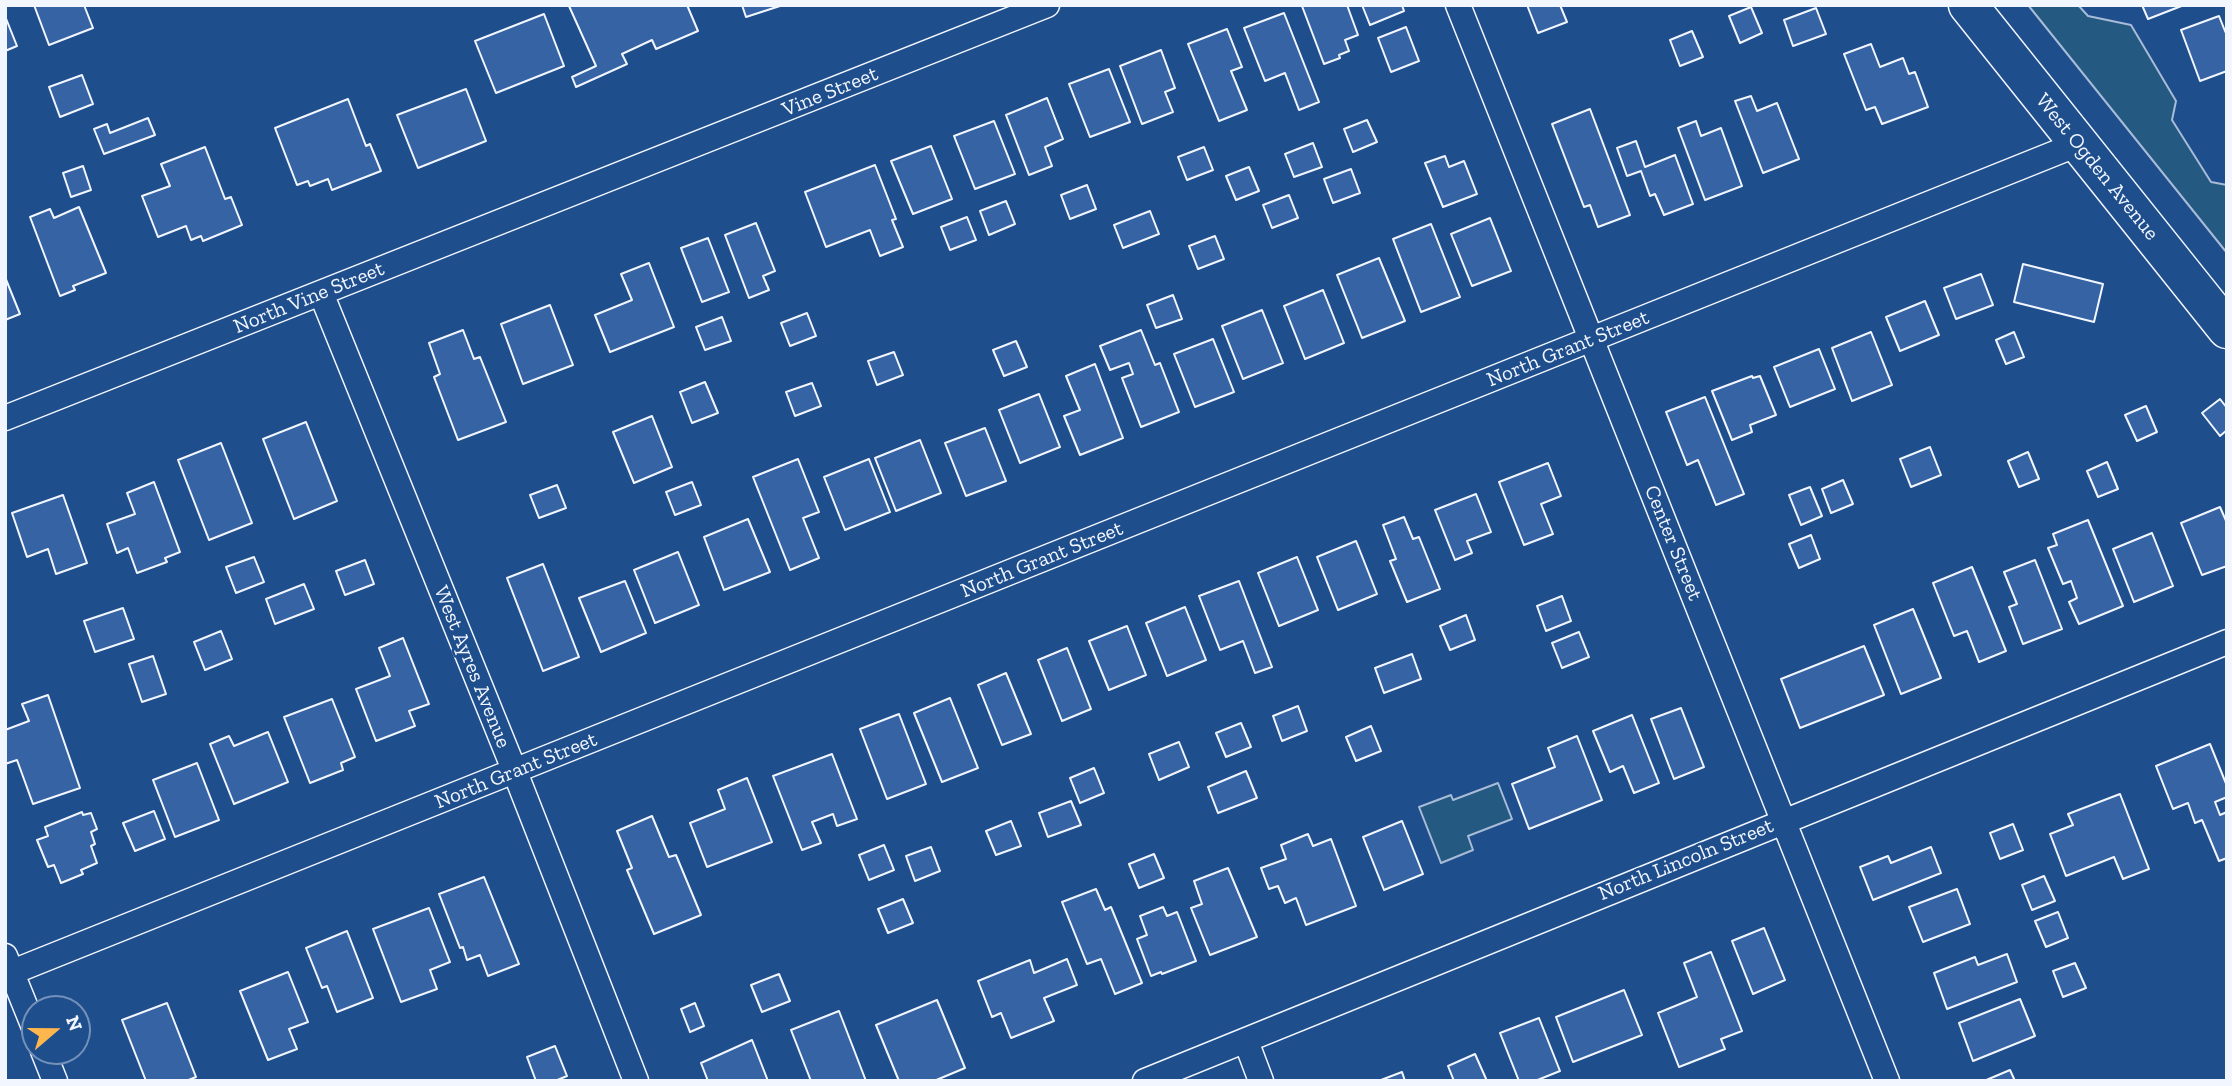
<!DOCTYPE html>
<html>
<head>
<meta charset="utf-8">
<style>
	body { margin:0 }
	#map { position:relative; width:2232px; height:1086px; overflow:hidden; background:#1f4e8c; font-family:"Zilla Slab",serif }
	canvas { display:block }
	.frame { position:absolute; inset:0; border:7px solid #f2f6ff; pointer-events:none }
	.north { position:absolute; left:21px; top:995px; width:70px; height:70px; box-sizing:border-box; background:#1f4e8c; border:2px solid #7391ba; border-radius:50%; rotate:70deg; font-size:19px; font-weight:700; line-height:28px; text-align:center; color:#f2f6ff }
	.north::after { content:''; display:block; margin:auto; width:24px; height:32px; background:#ffb74d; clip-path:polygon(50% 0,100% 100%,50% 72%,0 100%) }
</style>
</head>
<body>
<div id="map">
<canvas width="2232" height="1086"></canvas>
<div class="frame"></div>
<div class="north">N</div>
</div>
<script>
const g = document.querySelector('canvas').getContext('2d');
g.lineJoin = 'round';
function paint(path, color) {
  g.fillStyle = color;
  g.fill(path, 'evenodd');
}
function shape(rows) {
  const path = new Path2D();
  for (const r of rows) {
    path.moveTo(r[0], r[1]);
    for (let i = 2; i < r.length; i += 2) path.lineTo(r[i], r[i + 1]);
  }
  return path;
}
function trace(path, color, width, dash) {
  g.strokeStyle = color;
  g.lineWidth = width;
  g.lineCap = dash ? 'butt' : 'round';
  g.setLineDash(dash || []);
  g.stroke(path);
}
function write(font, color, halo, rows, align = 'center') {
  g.font = font + ' "Zilla Slab",serif';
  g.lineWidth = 5;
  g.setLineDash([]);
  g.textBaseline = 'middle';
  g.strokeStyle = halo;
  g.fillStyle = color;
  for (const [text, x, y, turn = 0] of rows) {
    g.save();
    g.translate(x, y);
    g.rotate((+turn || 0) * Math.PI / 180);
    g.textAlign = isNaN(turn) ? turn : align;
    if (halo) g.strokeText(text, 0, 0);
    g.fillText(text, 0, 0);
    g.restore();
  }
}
const green = shape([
	[2028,5,2078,5,2088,16,2131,25,2176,101,2172,120,2211,182,2227,185,2227,253,2028,5],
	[1498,783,1512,819,1468,836,1473,850,1441,863,1419,807,1451,795,1453,800,1498,783]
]);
const building = shape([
	[34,5,84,5,93,28,49,45,34,5],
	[572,5,687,5,698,31,656,49,652,40,622,54,627,64,576,87,572,77,596,66,569,6,572,5],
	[742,5,783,5,746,17,742,5],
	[1305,5,1347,5,1358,35,1345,40,1349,51,1339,55,1340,58,1324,64,1302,6,1305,5],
	[1362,5,1402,5,1404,11,1370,25,1362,5],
	[1527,5,1560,5,1567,22,1538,33,1527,5],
	[2142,5,2184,5,2148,19,2142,5],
	[1751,7,1762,33,1740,43,1729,16,1751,7],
	[1816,8,1826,34,1793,46,1784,20,1816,8],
	[1284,13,1319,102,1299,110,1285,73,1265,81,1244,28,1284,13],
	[544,14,564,66,496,93,475,41,544,14],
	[5,16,17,46,5,51,5,16],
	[2219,16,2227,36,2227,71,2200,81,2181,30,2219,16],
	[1406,27,1419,61,1391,72,1378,38,1406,27],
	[1227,29,1242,67,1231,71,1247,110,1219,121,1188,44,1227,29],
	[1692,31,1703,57,1680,66,1670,40,1692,31],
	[1871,44,1880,67,1903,58,1909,74,1915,72,1928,107,1882,124,1875,107,1866,110,1844,54,1871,44],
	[1161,50,1175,88,1165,92,1173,112,1142,124,1120,66,1161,50],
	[1109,69,1130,122,1090,137,1069,84,1109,69],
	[82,75,93,104,60,117,49,87,82,75],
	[466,89,486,141,418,168,397,115,466,89],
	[1751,96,1757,111,1777,103,1799,159,1763,173,1735,101,1751,96],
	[1047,98,1063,139,1045,147,1052,166,1029,175,1006,115,1047,98],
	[348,99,366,146,370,144,381,171,332,190,328,179,310,186,308,181,297,185,275,128,348,99],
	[1590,109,1630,215,1598,227,1590,205,1584,207,1552,124,1590,109],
	[148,118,155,135,104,154,94,129,107,124,110,133,148,118],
	[1367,120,1377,142,1353,152,1344,129,1367,120],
	[994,121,1015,174,975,189,954,136,994,121],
	[1696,121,1701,136,1721,128,1742,186,1705,200,1678,128,1696,121],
	[1636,141,1645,167,1675,155,1693,204,1664,215,1655,194,1650,196,1641,171,1627,176,1617,148,1636,141],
	[1313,143,1322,167,1294,177,1285,154,1313,143],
	[931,146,952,199,913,214,891,161,931,146],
	[205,147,225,199,231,197,242,225,203,241,201,236,191,240,186,226,158,237,142,196,170,186,161,164,205,147],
	[1204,147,1213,170,1187,180,1178,157,1204,147],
	[1445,156,1449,167,1464,161,1477,194,1443,207,1425,163,1445,156],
	[875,165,896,219,892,220,903,247,880,256,870,230,826,247,805,192,875,165],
	[83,166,91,190,71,197,63,173,83,166],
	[1249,167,1259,191,1236,200,1226,176,1249,167],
	[1351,169,1360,193,1333,203,1324,179,1351,169],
	[1087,185,1096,209,1070,219,1061,195,1087,185],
	[1289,195,1298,218,1272,228,1263,205,1289,195],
	[1006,201,1015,224,989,235,980,211,1006,201],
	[79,207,106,273,73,286,75,290,60,296,30,217,50,209,54,218,79,207],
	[1150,211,1159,234,1123,248,1114,225,1150,211],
	[967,217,976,240,950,250,941,227,967,217],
	[1490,218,1511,271,1472,286,1451,234,1490,218],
	[756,223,775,271,763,276,769,290,749,298,725,235,756,223],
	[1431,224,1460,297,1421,312,1393,239,1431,224],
	[1215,236,1224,259,1198,269,1189,246,1215,236],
	[708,238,729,292,702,302,681,248,708,238],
	[1379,258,1405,321,1362,338,1337,275,1379,258],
	[649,263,674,327,610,352,595,315,632,300,621,274,649,263],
	[2023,264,2103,284,2094,322,2014,302,2023,264],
	[1981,274,1993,305,1956,319,1944,288,1981,274],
	[5,277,20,314,5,320,5,277],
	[1323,290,1344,343,1305,359,1284,306,1323,290],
	[1173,295,1182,319,1156,328,1147,305,1173,295],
	[1925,301,1939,335,1900,351,1886,317,1925,301],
	[550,305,573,365,523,384,501,324,550,305],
	[1262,310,1283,363,1243,379,1222,326,1262,310],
	[807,313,816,336,790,346,781,323,807,313],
	[722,317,731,341,705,350,696,327,722,317],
	[463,330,474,359,480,357,506,422,458,440,434,377,440,374,429,343,463,330],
	[1141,330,1155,365,1160,363,1179,412,1141,427,1122,378,1133,374,1129,363,1110,370,1100,346,1141,330],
	[1871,332,1892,385,1852,401,1832,348,1871,332],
	[2014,332,2024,357,2006,364,1996,340,2014,332],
	[1213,339,1234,392,1195,407,1174,354,1213,339],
	[1016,341,1027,367,1004,376,993,350,1016,341],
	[1819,349,1835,389,1790,407,1774,367,1819,349],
	[894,352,903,375,877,385,868,361,894,352],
	[1095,364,1123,438,1080,455,1064,416,1080,410,1066,376,1095,364],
	[1752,376,1753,378,1760,376,1776,415,1750,425,1752,432,1732,440,1712,391,1752,376],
	[705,382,718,413,692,423,680,392,705,382],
	[812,383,821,406,795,416,786,392,812,383],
	[1039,394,1060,447,1020,463,999,410,1039,394],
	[1705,397,1744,494,1716,505,1698,460,1687,465,1666,412,1705,397],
	[2220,399,2227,408,2227,430,2220,436,2202,413,2220,399],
	[2146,406,2157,432,2137,441,2125,415,2146,406],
	[652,416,672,467,634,483,613,432,652,416],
	[306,422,337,501,294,519,263,439,306,422],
	[985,428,1006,481,966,496,945,443,985,428],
	[920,440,941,493,896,511,875,458,920,440],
	[221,443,252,523,209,540,178,460,221,443],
	[1930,447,1941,475,1911,487,1900,459,1930,447],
	[2028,452,2039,479,2019,487,2008,461,2028,452],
	[798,459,819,512,803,518,819,558,790,570,753,477,798,459],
	[869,459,890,512,845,530,824,477,869,459],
	[2107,462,2118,489,2098,497,2087,471,2107,462],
	[1548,463,1561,496,1541,504,1553,534,1524,545,1499,482,1548,463],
	[1843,480,1853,504,1831,513,1822,489,1843,480],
	[154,482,180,552,165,558,167,562,137,573,128,548,117,553,107,524,135,514,127,493,154,482],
	[692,482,701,505,675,515,666,492,692,482],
	[557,485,566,508,539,518,530,495,557,485],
	[1810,487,1822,516,1801,525,1789,495,1810,487],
	[1476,494,1491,532,1467,541,1472,553,1455,560,1435,510,1476,494],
	[63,495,87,563,56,574,48,549,27,557,12,513,63,495],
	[2220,507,2227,523,2227,566,2202,575,2181,523,2220,507],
	[1404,517,1413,539,1419,537,1440,589,1407,602,1390,561,1396,559,1383,525,1404,517],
	[748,519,770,572,724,590,704,537,748,519],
	[2088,520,2123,606,2079,624,2069,602,2077,598,2071,581,2063,584,2048,548,2057,545,2053,534,2088,520],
	[2152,533,2173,586,2134,602,2113,549,2152,533],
	[1811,535,1820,559,1799,568,1789,544,1811,535],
	[1356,541,1377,594,1338,610,1317,557,1356,541],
	[678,552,699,605,655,623,634,570,678,552],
	[254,557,264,582,236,593,226,567,254,557],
	[1297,557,1318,610,1279,626,1258,573,1297,557],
	[365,560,374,584,345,595,336,571,365,560],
	[2035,560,2062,629,2023,644,2009,607,2017,604,2004,572,2035,560],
	[543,564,579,657,543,671,507,578,543,564],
	[1972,567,2006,651,1979,662,1967,631,1954,636,1933,583,1972,567],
	[625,581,646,633,601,652,579,598,625,581],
	[1239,581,1272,667,1255,673,1243,641,1220,650,1199,596,1239,581],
	[304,584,314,609,275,624,266,599,304,584],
	[1562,596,1571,621,1546,631,1537,606,1562,596],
	[1185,607,1206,660,1167,676,1146,623,1185,607],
	[123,608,134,639,95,652,84,621,123,608],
	[1913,609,1941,678,1901,694,1874,625,1913,609],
	[1466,615,1475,640,1450,650,1440,626,1466,615],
	[1127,626,1146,675,1109,690,1089,641,1127,626],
	[221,631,232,659,205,670,194,642,221,631],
	[1579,632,1589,657,1562,668,1552,643,1579,632],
	[403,638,429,704,409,711,415,726,376,741,356,689,390,676,379,648,403,638],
	[1864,646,1884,695,1800,728,1781,679,1864,646],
	[1067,648,1091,709,1062,721,1038,660,1067,648],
	[1412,654,1421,679,1384,693,1375,668,1412,654],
	[153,656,166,694,142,702,129,664,153,656],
	[1006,673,1031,734,1002,745,978,685,1006,673],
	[48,695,80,788,33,804,17,760,5,764,5,730,29,721,22,704,48,695],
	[950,698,978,768,942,782,914,713,950,698],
	[332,699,355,757,341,763,343,770,310,783,284,717,332,699],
	[1298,706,1307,731,1282,741,1273,716,1298,706],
	[1681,708,1704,767,1674,779,1651,719,1681,708],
	[899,714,926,784,887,799,860,729,899,714],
	[1632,715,1659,783,1634,793,1623,766,1610,772,1593,731,1632,715],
	[1241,723,1251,747,1226,757,1216,733,1241,723],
	[1371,726,1381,751,1356,761,1346,737,1371,726],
	[268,732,288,782,234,804,210,744,229,736,234,746,268,732],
	[1577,736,1602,800,1529,829,1512,784,1555,767,1548,748,1577,736],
	[1179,742,1189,767,1159,780,1149,754,1179,742],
	[2210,744,2227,786,2227,797,2215,802,2220,815,2227,812,2227,858,2219,861,2202,820,2195,823,2188,803,2173,809,2156,766,2210,744],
	[832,754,857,819,837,826,833,814,812,822,821,843,802,850,773,776,832,754],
	[197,763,219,820,175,837,153,780,197,763],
	[1094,768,1104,793,1080,803,1070,778,1094,768],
	[1246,771,1257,798,1218,813,1208,787,1246,771],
	[747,778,772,842,707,867,690,823,725,809,718,790,747,778],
	[2120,794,2149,869,2123,879,2114,857,2066,876,2050,834,2073,825,2068,814,2120,794],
	[1071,801,1081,825,1048,837,1039,813,1071,801],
	[154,811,165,839,135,851,123,823,154,811],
	[82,812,83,815,91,813,97,829,91,832,95,844,91,846,97,863,81,870,83,874,61,883,54,865,48,867,37,840,48,836,45,827,82,812],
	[652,816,669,857,676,855,701,915,654,934,627,870,632,868,617,831,652,816],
	[1011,821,1021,846,996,855,986,831,1011,821],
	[1402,821,1423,874,1384,890,1363,837,1402,821],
	[2013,824,2023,850,2000,859,1990,833,2013,824],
	[1308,834,1313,846,1331,839,1356,906,1306,925,1296,898,1285,903,1278,886,1269,889,1261,868,1286,859,1281,845,1308,834],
	[884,845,894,870,869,880,859,855,884,845],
	[931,847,940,871,915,881,906,856,931,847],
	[1931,847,1941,873,1873,900,1860,867,1888,856,1891,863,1931,847],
	[1154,854,1164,878,1139,888,1129,864,1154,854],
	[1228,868,1257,937,1210,955,1191,908,1202,904,1194,881,1228,868],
	[2044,876,2055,901,2032,910,2022,885,2044,876],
	[484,877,519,964,488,976,480,955,467,960,463,947,460,948,439,894,484,877],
	[1096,889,1105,910,1111,907,1142,983,1115,994,1101,959,1087,964,1062,902,1096,889],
	[1957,889,1970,924,1923,942,1909,907,1957,889],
	[903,899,913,923,888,933,878,909,903,899],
	[1163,907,1167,916,1177,912,1196,961,1162,974,1161,972,1151,976,1137,939,1147,935,1140,916,1163,907],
	[429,908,450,962,430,970,437,989,401,1002,373,929,429,908],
	[2058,912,2068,938,2046,947,2035,921,2058,912],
	[1764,928,1785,980,1753,994,1732,941,1764,928],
	[347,931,373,998,337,1012,327,986,322,988,306,948,347,931],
	[1711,952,1742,1031,1721,1039,1725,1049,1679,1067,1658,1013,1697,997,1684,963,1711,952],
	[2007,954,2017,982,1947,1009,1934,973,1975,957,1978,965,2007,954],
	[1067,959,1077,985,1044,998,1054,1021,1011,1038,1001,1013,992,1017,978,981,1030,960,1034,973,1067,959],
	[2075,963,2086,988,2063,997,2053,971,2075,963],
	[288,972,308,1022,289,1029,297,1049,268,1060,240,991,288,972],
	[779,974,790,1001,762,1012,751,985,779,974],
	[1624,990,1642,1035,1573,1062,1556,1017,1624,990],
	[2020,999,2035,1036,1973,1061,1959,1023,2020,999],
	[937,1000,965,1068,934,1081,899,1081,876,1025,937,1000],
	[167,1003,196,1077,186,1081,146,1081,122,1020,167,1003],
	[695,1003,704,1026,690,1032,681,1009,695,1003],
	[839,1011,866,1081,811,1081,791,1030,839,1011],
	[1539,1018,1560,1071,1535,1081,1519,1081,1500,1033,1539,1018],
	[752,1040,768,1081,708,1081,701,1063,752,1040],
	[555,1046,567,1076,555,1081,536,1081,527,1057,555,1046],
	[1475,1054,1487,1081,1454,1081,1448,1066,1475,1054],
	[2010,1070,2015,1081,1984,1081,2010,1070],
	[1402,1072,1405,1081,1381,1081,1381,1080,1402,1072]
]);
const minor = shape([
	[1458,5,1887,1081],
	[321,293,515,772,636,1081],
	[5,418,1047,5],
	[5,956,35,1030],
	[5,975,2078,144],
	[1246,1041,1261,1081],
	[43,1051,55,1081],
	[1145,1081,2227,642]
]);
const primary = shape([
	[1968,5,2227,329]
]);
const streetNames = [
	["Vine Street",830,92,-22],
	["West Ogden Avenue",2097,167,51],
	["North Vine Street",309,298,-22],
	["North Grant Street",1568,349,-22],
	["Center Street",1673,543,68],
	["North Grant Street",1042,560,-22],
	["West Ayres Avenue",472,667,68],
	["North Grant Street",516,771,-22],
	["North Lincoln Street",1686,860,-22]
];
paint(green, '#245a82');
trace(green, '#a8bbd7', 2);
paint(building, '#3563a3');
trace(building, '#f2f6ff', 2);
trace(minor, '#f2f6ff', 27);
trace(primary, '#f2f6ff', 41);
trace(minor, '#1f4e8c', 24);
trace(primary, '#1f4e8c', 38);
write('21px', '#f2f6ff', '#1f4e8c', streetNames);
</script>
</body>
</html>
